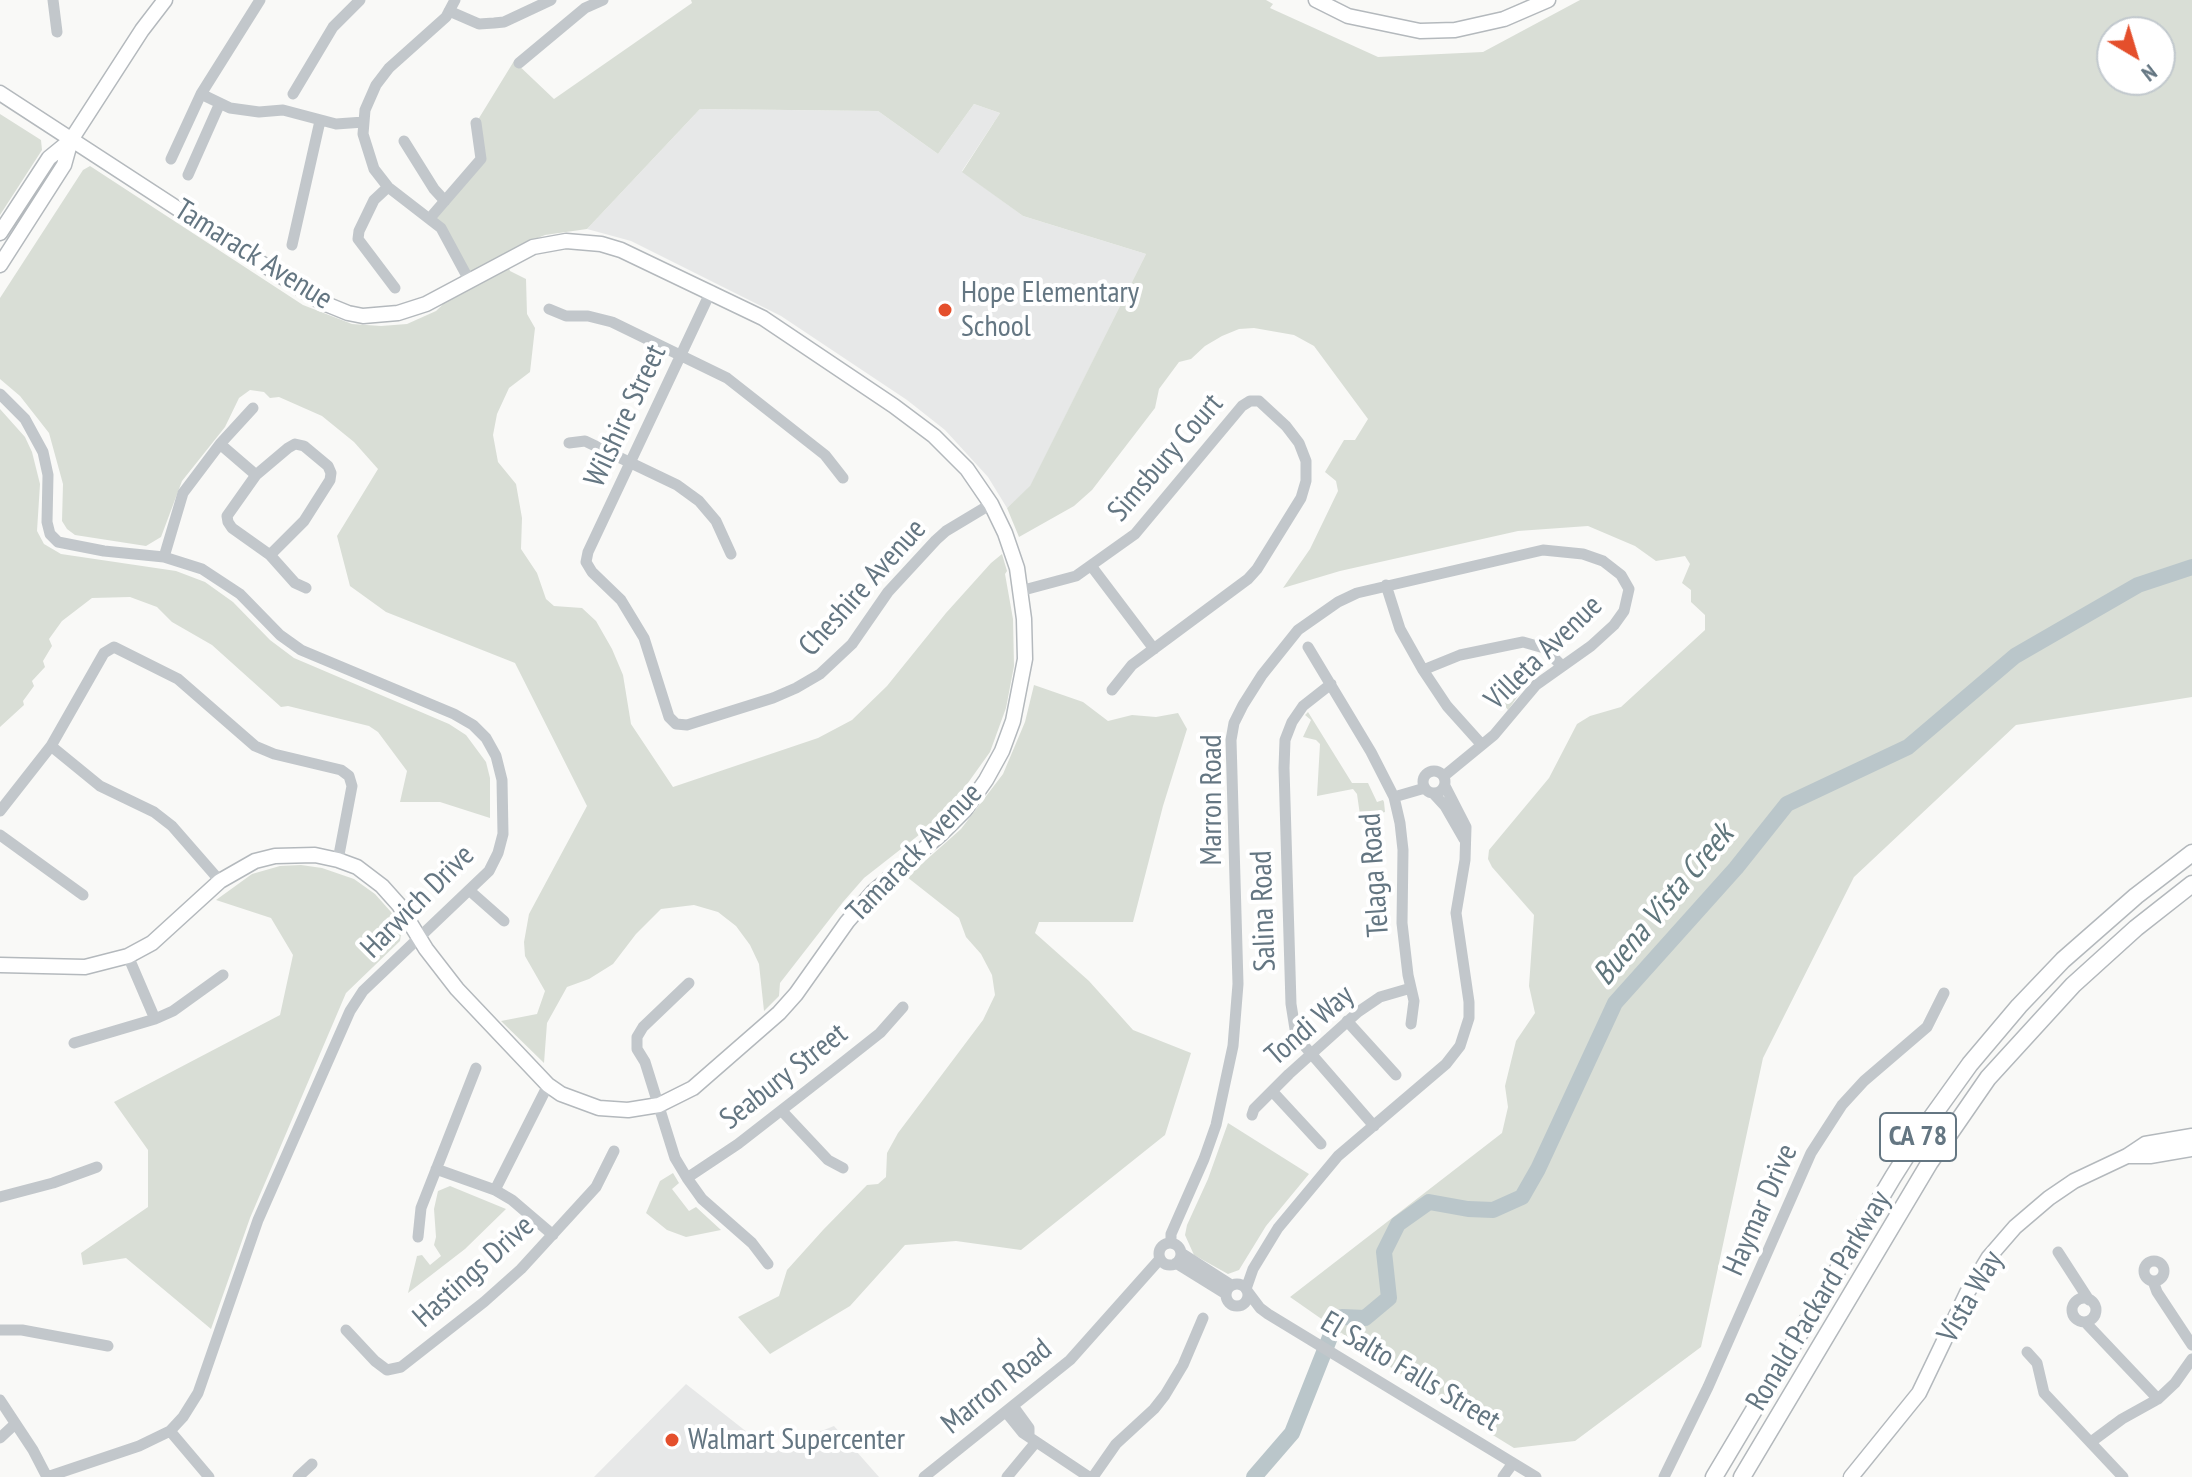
<!DOCTYPE html>
<html>
<head>
<meta charset="utf-8">
<style>
	body { margin:0 }
	#map { position:relative; width:2192px; height:1477px; overflow:hidden; background:#f9f9f7; font-family:"PT Sans Narrow",sans-serif }
	canvas { display:block }
	.north { position:absolute; left:2096px; top:16px; width:80px; height:80px; box-sizing:border-box; background:#fff; border:2px solid #c1c8cd; border-radius:50%; rotate:142deg; font-size:22px; font-weight:700; line-height:32px; text-align:center; color:#647682 }
	.north::after { content:''; display:block; margin:auto; width:28px; height:36px; background:#e44f2c; clip-path:polygon(50% 0,100% 100%,50% 72%,0 100%) }
</style>
</head>
<body>
<div id="map">
<canvas width="2192" height="1477"></canvas>
<div class="north">N</div>
</div>
<script>
const g = document.querySelector('canvas').getContext('2d');
g.lineJoin = 'round';
function paint(path, color) {
  g.fillStyle = color;
  g.fill(path, 'evenodd');
}
function shape(rows) {
  const path = new Path2D();
  for (const r of rows) {
    if (r.length === 3) {
      path.moveTo(r[0] + r[2], r[1]);
      path.arc(r[0], r[1], r[2], 0, 2 * Math.PI);
      continue;
    }
    path.moveTo(r[0], r[1]);
    for (let i = 2; i < r.length; i += 2) path.lineTo(r[i], r[i + 1]);
  }
  return path;
}
function trace(path, color, width, dash) {
  g.strokeStyle = color;
  g.lineWidth = width;
  g.lineCap = dash ? 'butt' : 'round';
  g.setLineDash(dash || []);
  g.stroke(path);
}
function write(font, color, halo, rows, align = 'center') {
  g.font = font + ' "PT Sans Narrow",sans-serif';
  g.lineWidth = 8;
  g.setLineDash([]);
  g.textBaseline = 'middle';
  g.strokeStyle = halo;
  g.fillStyle = color;
  for (const [text, x, y, turn = 0] of rows) {
    g.save();
    g.translate(x, y);
    g.rotate((+turn || 0) * Math.PI / 180);
    g.textAlign = isNaN(turn) ? turn : align;
    if (halo) g.strokeText(text, 0, 0);
    g.fillText(text, 0, 0);
    g.restore();
  }
}
const built = shape([
	[974,104,1000,113,962,171,1023,216,1146,254,1030,487,1007,508,988,477,945,430,907,400,781,316,631,241,587,229,700,109,878,111,938,154],
	[686,1384,771,1451,834,1426,879,1477,594,1477]
]);
const green = shape([
	[691,0,1266,0,1273,4,1270,8,1378,57,1483,52,1580,0,2192,0,2192,697,2016,725,1854,877,1763,1058,1701,1347,1575,1441,1514,1448,1475,1424,1463,1407,1419,1387,1290,1297,1502,1133,1508,1107,1505,1086,1516,1041,1535,1013,1529,986,1534,915,1492,867,1488,859,1489,850,1549,778,1577,724,1590,716,1621,707,1705,630,1705,615,1691,602,1691,590,1682,583,1690,564,1685,556,1656,561,1635,546,1588,526,1518,531,1340,571,1283,588,1310,549,1338,491,1336,481,1325,472,1344,440,1355,440,1368,419,1314,346,1294,335,1254,328,1239,329,1222,336,1205,346,1191,359,1179,362,1159,389,1155,408,1092,490,1074,506,1019,537,1007,508,1030,486,1146,254,1023,216,962,172,1000,113,974,104,938,154,878,111,700,109,587,229,545,235,516,247,504,255,510,271,526,279,527,314,535,328,530,372,509,388,497,414,493,435,498,462,516,484,522,518,521,549,537,573,546,599,554,606,582,608,596,621,612,649,623,675,631,724,673,787,818,738,852,720,887,686,946,613,991,563,1002,554,1007,571,1005,574,1013,619,1014,666,1006,708,990,752,960,794,924,831,864,878,843,902,780,983,779,996,764,1011,759,964,750,945,736,926,718,912,694,905,661,909,636,934,613,964,589,979,567,987,547,1023,544,1063,501,1021,537,1014,545,991,525,956,524,942,529,914,587,806,515,663,386,612,350,586,337,536,378,469,354,442,322,416,279,397,270,398,264,392,250,390,239,398,225,427,182,481,161,537,146,546,75,535,67,529,62,521,63,484,49,433,20,396,0,379,0,298,83,170,90,166,303,305,352,324,381,326,407,324,436,311,468,280,430,218,481,159,476,123,514,61,554,99,692,3],
	[2112,32,2160,32,2160,80,2112,80],
	[0,114,41,140,42,150,0,215],
	[0,409,25,437,32,452,40,484,37,531,44,544,61,554,176,571,205,582,233,602,270,640,294,658,449,724,466,735,486,762,490,778,490,818,440,802,400,802,407,771,378,732,369,726,288,706,281,707,212,645,172,622,157,607,130,597,92,598,62,621,49,639,52,646,43,661,45,667,32,681,34,686,23,701,24,705,0,727],
	[1528,682,1508,710,1494,692,1497,689],
	[1034,685,1083,702,1108,721,1132,715,1156,717,1178,713,1187,729,1163,806,1133,922,1039,922,1035,933,1089,981,1133,1030,1191,1053,1165,1135,1021,1250,956,1241,905,1245,850,1306,770,1354,738,1317,779,1296,787,1270,823,1230,867,1185,878,1184,886,1177,887,1153,898,1133,983,1020,995,995,992,975,981,954,966,937,959,918,907,877,961,829,1003,774,1025,722],
	[1308,712,1352,783,1368,783,1377,802,1383,800,1384,802,1385,812,1363,818,1360,815,1357,794,1353,789,1317,796,1320,744,1316,740,1303,737,1311,720,1305,715],
	[301,865,322,868,354,879,375,894,391,912,402,929,400,941,346,993,250,1218,211,1329,126,1258,83,1265,81,1253,148,1207,148,1150,114,1102,280,1015,293,955,271,918,216,900,252,874,280,866],
	[1228,1123,1309,1174,1266,1226,1239,1270,1228,1274,1194,1255,1185,1235,1187,1225,1208,1179],
	[673,1173,679,1183,672,1189,689,1211,696,1207,721,1230,686,1237,667,1230,646,1213,660,1181],
	[450,1186,506,1209,465,1249,408,1293,417,1256,422,1255,430,1265,441,1256,434,1245,436,1237,434,1209,438,1191]
]);
const river = shape([
	[1254,1477,1292,1433,1336,1322,1342,1317,1365,1318,1389,1298,1384,1252,1398,1224,1429,1202,1468,1209,1493,1210,1522,1197,1538,1169,1615,1003,1736,868,1787,804,1908,747,2015,656,2138,585,2192,567]
]);
const minor = shape([
	[53,0,57,32],
	[455,0,446,17,389,68,376,85,365,110,363,134,374,169,388,187,441,228,469,280],
	[449,11,479,24,494,23,504,22,551,0],
	[519,63,585,8,603,0],
	[201,94,230,108,259,112,283,110,336,124,364,122],
	[293,94,333,27,360,0],
	[404,141,434,189,445,201],
	[171,159,201,94,260,0],
	[188,175,220,103],
	[388,187,374,200,359,231,358,239,395,288],
	[430,218,481,159,476,123],
	[292,245,320,121],
	[711,291,588,552,586,562,592,572,621,600,644,638,669,717,676,724,687,725,773,698,796,688,820,674,852,644,888,592,936,540,946,531,991,504],
	[549,309,566,316,588,316,612,322,727,378,825,455,843,478],
	[0,394,25,419,43,452,48,475,47,522,50,534,58,542,104,551,164,557,202,569,240,594,280,635,301,650,454,714,473,725,486,738,496,756,502,780,503,834,498,853,489,871,363,991,350,1011,258,1220,198,1393,183,1417,170,1431,139,1446,47,1477,33,1450,0,1400],
	[569,443,585,441,677,485,699,501,716,521,731,554],
	[220,444,256,475],
	[270,555,304,521,330,480,331,473,328,466,304,446,295,444,288,448,256,475,227,516,228,522,232,528,270,555,295,583,306,588],
	[164,557,183,493,220,444,253,408],
	[1092,567,1154,649],
	[1386,585,1400,629,1423,670,1447,706,1482,745],
	[1020,591,1076,576,1135,534,1242,406,1250,401,1259,401,1286,426,1299,443,1306,461,1306,481,1301,498,1257,569,1248,579,1132,665,1112,690],
	[1308,647,1371,752,1394,797,1400,823,1403,850,1402,923,1408,975,1414,1001,1411,1024],
	[1423,670,1460,655,1523,642,1544,648,1562,666],
	[1331,684,1303,706,1292,722,1285,740,1284,768,1291,1004,1295,1029,1301,1042,1374,1126],
	[51,746,100,786,154,812,172,826,220,881],
	[1434,782,11],
	[1433,793,1445,806,1464,839],
	[1394,797,1425,788],
	[0,811,51,746,104,653,114,647,178,679,255,746,274,754,341,770,349,776,352,786,338,860],
	[0,835,83,895],
	[470,891,504,921],
	[128,956,155,1019],
	[689,983,643,1027,637,1037,637,1049,645,1062,675,1158,687,1178,702,1199,752,1243,768,1264],
	[1347,1021,1396,1075],
	[74,1043,155,1019,173,1011,223,975],
	[1272,1091,1321,1144],
	[782,1111,828,1160,843,1168],
	[1252,1115,1254,1109,1289,1074,1358,1012,1380,997,1411,988],
	[436,1169,495,1190,512,1200,553,1235],
	[687,1178,738,1144,837,1067,880,1033,903,1007],
	[495,1190,548,1085],
	[0,1197,53,1183,97,1167],
	[418,1237,421,1208,476,1068],
	[1170,1254,11],
	[1171,1243,1171,1234,1204,1159,1216,1125,1233,1046,1238,984,1231,740,1234,723,1243,705,1262,675,1298,630,1338,602,1357,593,1543,550,1583,554,1603,561,1621,575,1629,589,1624,611,1614,625,1591,646,1536,685,1494,735,1444,776],
	[2058,1252,2089,1300],
	[1181,1253,1231,1285],
	[2154,1271,10],
	[1176,1263,1226,1294],
	[2153,1281,2157,1292,2192,1345],
	[1237,1295,11],
	[1246,1289,1253,1269,1278,1228,1338,1156,1446,1064,1460,1046,1469,1018,1469,1002,1456,913,1465,860,1466,827,1445,786],
	[1248,1292,1260,1308,1268,1314,1536,1477],
	[2084,1310,12],
	[2085,1322,2158,1399],
	[0,1330,22,1330,108,1346],
	[346,1330,375,1361,387,1370,401,1367,484,1302,521,1269,596,1187,614,1151],
	[2027,1352,2037,1363,2044,1393,2123,1477],
	[1013,1406,1029,1428,1029,1435],
	[1006,1412,1023,1433,1089,1477],
	[170,1431,209,1477],
	[0,1438,15,1424],
	[2091,1442,2122,1419,2158,1399,2175,1383,2192,1359],
	[298,1477,312,1464],
	[924,1477,1070,1360,1160,1259],
	[1007,1477,1036,1442],
	[1093,1477,1116,1444,1154,1409,1165,1395,1183,1365,1203,1318],
	[1503,1477,1513,1463],
	[1664,1477,1708,1387,1811,1153,1842,1105,1864,1081,1927,1027,1944,993]
]);
const major = shape([
	[1316,0,1348,16,1420,31,1455,30,1504,19,1548,0],
	[0,93,321,302,348,313,363,316,398,313,426,304,533,247,566,241,601,244,621,250,763,318,894,406,934,436,967,469,991,504,1005,533,1017,568,1024,619,1025,659,1013,721,1002,751,986,780,965,810,941,834,873,892,847,922,796,994,779,1013,693,1088,659,1105,628,1110,599,1108,561,1094,548,1085,457,989,426,949,399,905,382,886,357,867,338,860,315,855,275,856,255,861,220,881,152,943,128,956,85,967,0,965],
	[0,233,49,158,71,140],
	[0,265,64,165,71,140,142,30,165,0],
	[2128,1156,2150,1156,2192,1149],
	[1851,1477,1919,1393,1967,1293,1989,1257,2015,1227,2049,1198,2074,1181,2127,1156,2145,1144,2192,1136]
]);
const highway = shape([
	[1714,1477,1893,1177,1924,1128,1970,1064,2019,1006,2063,960,2136,896,2192,853],
	[1742,1477,1930,1162,1988,1078,2073,985,2136,928,2192,884]
]);
const markers = [
	[945,310,8,"#e44f2c"],
	[672,1440,8,"#e44f2c"]
];
const shields = [
	[1918,1137,76]
];
const shieldNames = [
	["CA 78",1918,1137]
];
const streetNames = [
	["Tamarack Avenue",253,255,32],
	["Wilshire Street",626,416,-65],
	["Simsbury Court",1166,458,-49],
	["Cheshire Avenue",863,588,-48],
	["Villeta Avenue",1544,653,-44],
	["Marron Road",1212,800,-90],
	["Tamarack Avenue",915,853,-46],
	["Telaga Road",1375,875,-94],
	["Harwich Drive",418,902,-45],
	["Salina Road",1264,911,-92],
	["Tondi Way",1310,1026,-41],
	["Seabury Street",784,1077,-38],
	["Haymar Drive",1761,1210,-66],
	["Hastings Drive",474,1272,-42],
	["Vista Way",1971,1297,-60],
	["Ronald Packard Parkway",1819,1301,-59],
	["El Salto Falls Street",1410,1372,31],
	["Marron Road",997,1387,-39]
];
const poiNames = [
	["Hope Elementary",961,293],
	["School",961,327],
	["Walmart Supercenter",688,1440]
];
const waterNames = [
	["Buena Vista Creek",1664,905,-50]
];
paint(built, '#e7e8e8');
paint(green, '#d9ded6');
trace(river, '#bac6ca', 16);
trace(major, '#b4b9bd', 17);
trace(highway, '#b3b8bc', 19);
trace(minor, '#c2c7cb', 11);
trace(major, '#fff', 14);
trace(highway, '#fff', 16);
for (const [x, y, r, color] of markers) {
  const dot = new Path2D();
  dot.arc(x, y, r, 0, 2 * Math.PI);
  g.fillStyle = color;
  g.fill(dot);
  trace(dot, '#fff', 3);
}
for (const [x, y, w] of shields) {
  const box = new Path2D();
  box.roundRect(x - w / 2, y - 24, w, 48, 6);
  g.fillStyle = '#fff';
  g.fill(box);
  trace(box, '#647682', 2);
}
write('bold 28px', '#647682', null, shieldNames);
write('30px', '#647682', '#fff', streetNames);
write('30px', '#647682', '#fff', poiNames, 'left');
write('italic 32px', '#5f767c', '#fff', waterNames);
</script>
</body>
</html>
